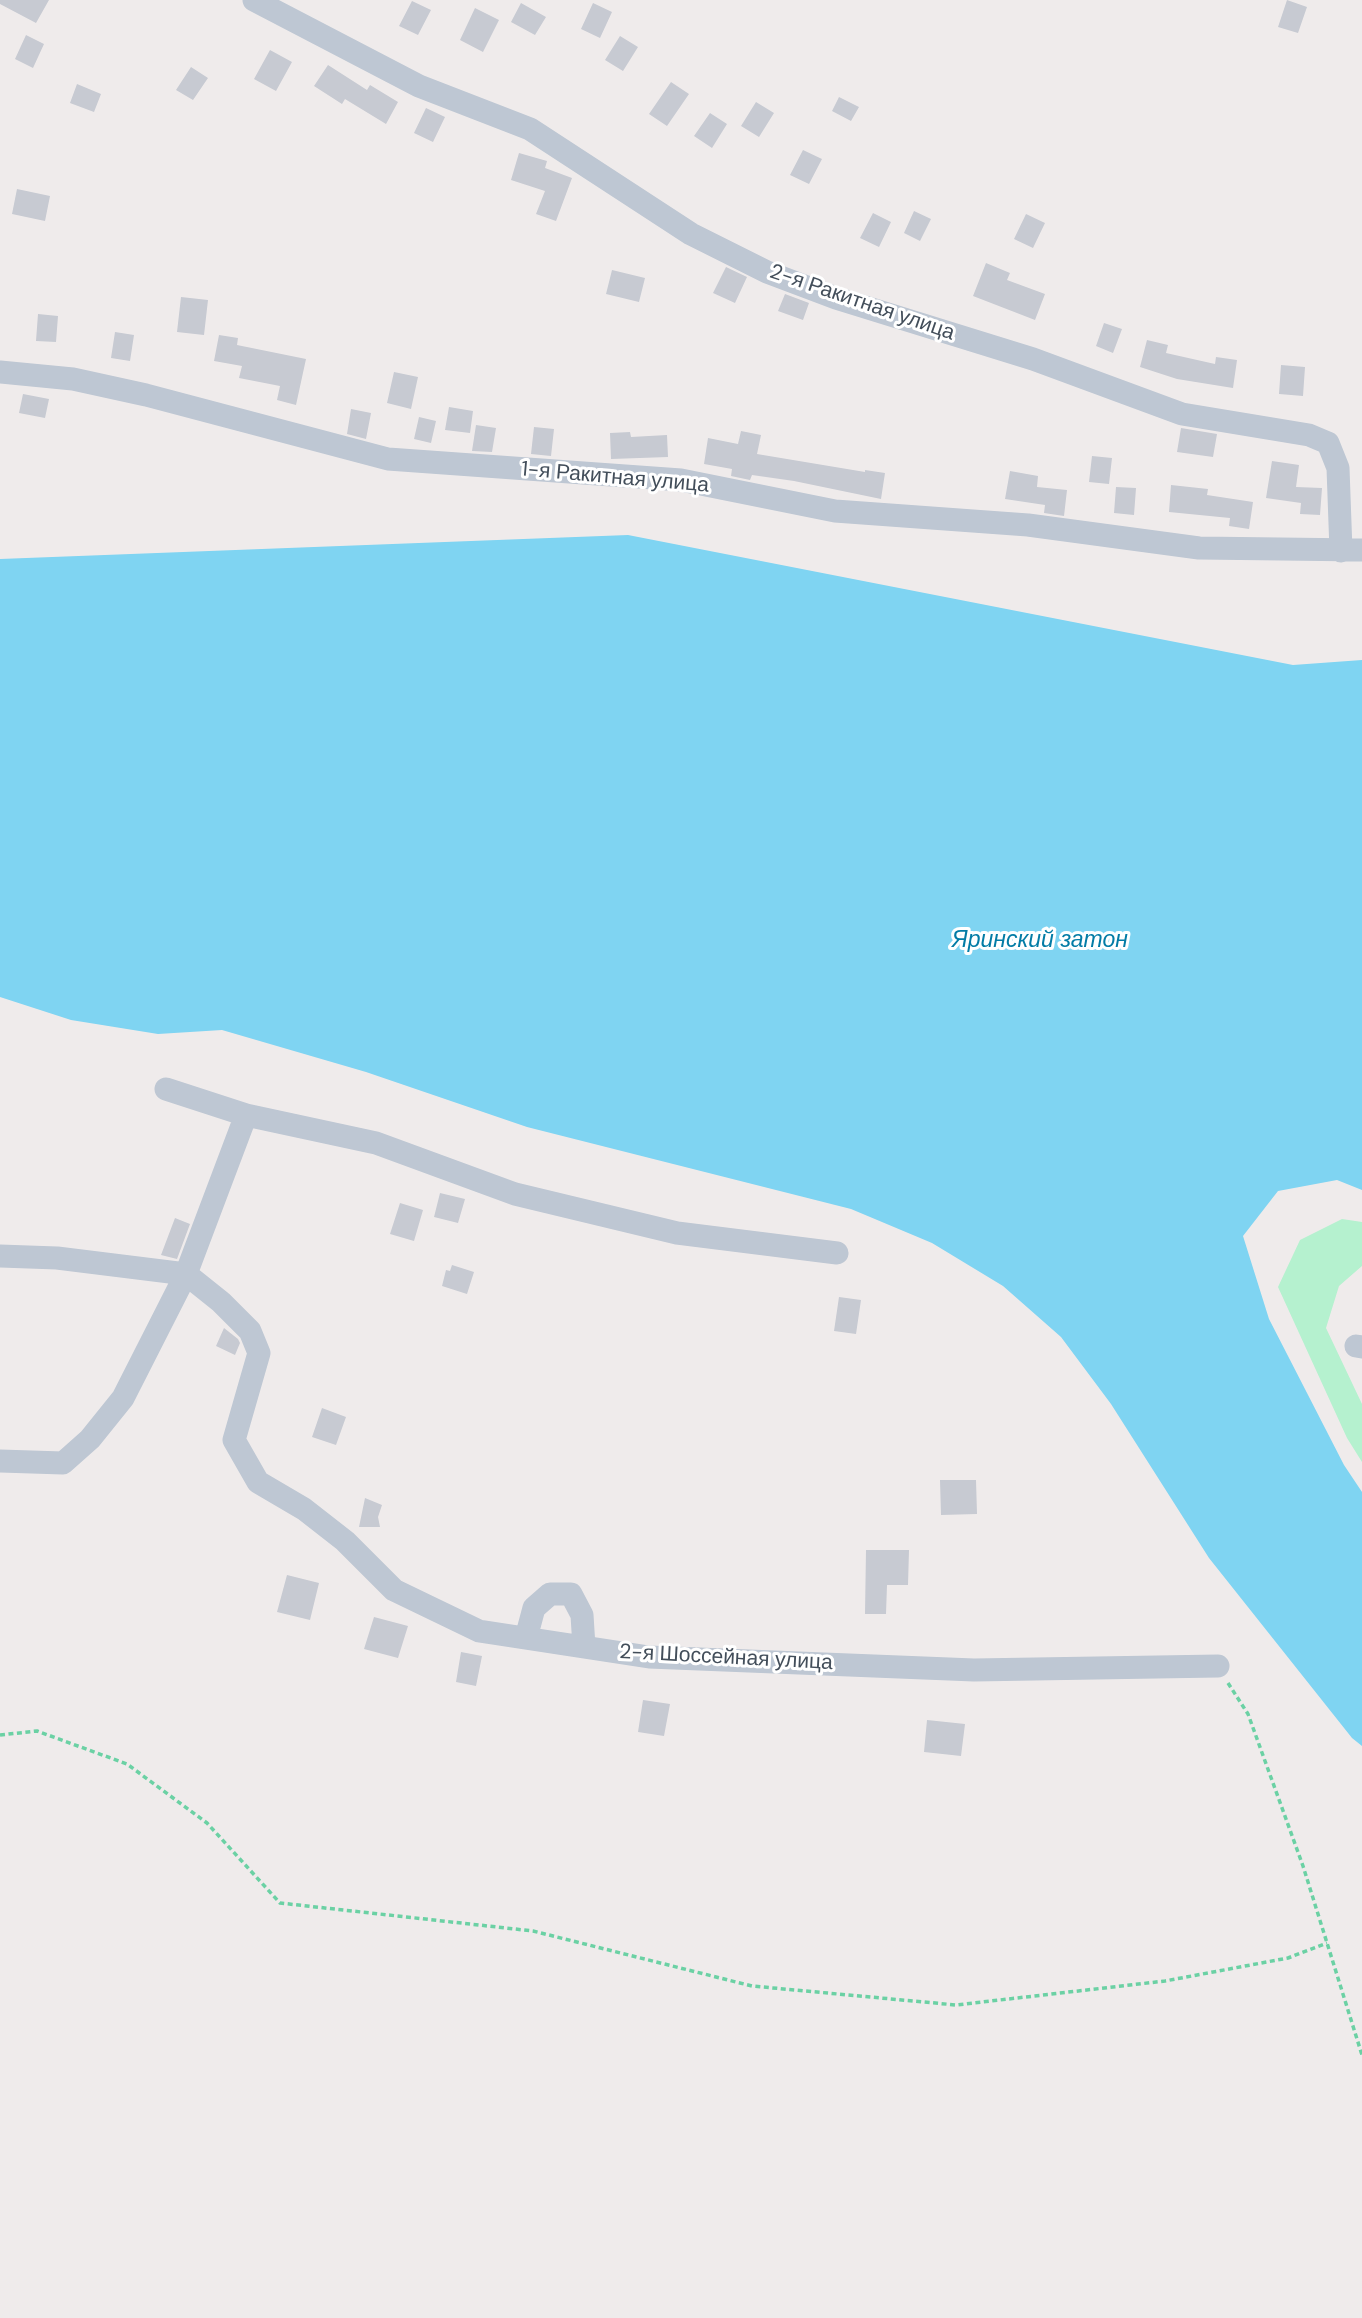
<!DOCTYPE html>
<html>
<head>
<meta charset="utf-8">
<style>
	body { margin:0 }
	canvas { display:block; background:#efebeb }
</style>
</head>
<body>
<canvas width="1362" height="2318"></canvas>
<script>
const g = document.querySelector('canvas').getContext('2d');
g.lineJoin = 'round';
function paint(path, color) {
  g.fillStyle = color;
  g.fill(path, 'evenodd');
}
function shape(rows) {
  const path = new Path2D();
  for (const r of rows) {
    path.moveTo(r[0], r[1]);
    for (let i = 2; i < r.length; i += 2) path.lineTo(r[i], r[i + 1]);
  }
  return path;
}
function trace(path, color, width, dash) {
  g.strokeStyle = color;
  g.lineWidth = width;
  g.lineCap = dash ? 'butt' : 'round';
  g.setLineDash(dash || []);
  g.stroke(path);
}
function write(font, color, halo, rows, align = 'center') {
  g.font = font + ' "DM Sans",sans-serif';
  g.lineWidth = 6;
  g.setLineDash([]);
  g.textBaseline = 'middle';
  g.strokeStyle = halo;
  g.fillStyle = color;
  for (const [text, x, y, turn = 0] of rows) {
    g.save();
    g.translate(x, y);
    g.rotate((+turn || 0) * Math.PI / 180);
    g.textAlign = isNaN(turn) ? turn : align;
    if (halo) g.strokeText(text, 0, 0);
    g.fillText(text, 0, 0);
    g.restore();
  }
}
const green = shape([
	[1342,1219,1362,1222,1362,1266,1339,1286,1326,1328,1362,1404,1362,1462,1347,1438,1278,1287,1300,1240]
]);
const water = shape([
	[628,535,1293,665,1362,660,1362,1190,1337,1180,1278,1191,1243,1236,1269,1319,1344,1465,1362,1492,1362,1746,1352,1738,1209,1558,1111,1404,1061,1337,1003,1286,932,1243,851,1209,527,1127,366,1072,222,1030,158,1034,71,1020,0,997,0,559]
]);
const building = shape([
	[0,0,49,0,36,23,0,4],
	[1287,0,1307,7,1298,33,1278,27],
	[412,1,431,10,418,35,399,26],
	[521,3,546,17,535,35,511,22],
	[593,3,612,12,600,38,581,29],
	[475,8,499,20,483,52,460,40],
	[26,35,44,44,33,68,15,59],
	[620,36,638,47,623,71,605,60],
	[270,50,292,62,276,91,254,79],
	[328,65,367,90,370,85,398,102,386,124,345,99,342,104,314,86],
	[191,67,208,78,193,100,176,90],
	[671,82,689,94,667,126,649,114],
	[77,84,101,94,94,112,70,103],
	[839,97,859,107,851,121,832,111],
	[756,102,774,113,759,137,741,126],
	[426,108,445,117,433,142,414,133],
	[710,113,727,124,712,148,694,136],
	[803,150,822,159,809,184,790,175],
	[519,153,547,161,545,168,572,178,556,221,536,214,545,191,511,180],
	[17,189,50,196,45,221,12,214],
	[914,211,931,219,920,241,904,233],
	[873,213,891,222,879,247,860,238],
	[1026,214,1045,223,1033,248,1014,239],
	[986,263,1010,273,1007,280,1045,294,1035,320,973,296],
	[726,267,747,277,735,303,713,293],
	[612,270,645,278,639,302,606,294],
	[785,294,809,303,803,320,778,311],
	[181,297,208,300,204,335,177,332],
	[38,314,58,316,56,342,36,341],
	[1104,323,1122,329,1113,353,1096,346],
	[115,332,134,335,130,361,111,358],
	[219,335,238,338,237,345,306,359,296,405,277,400,280,386,239,378,242,366,214,361],
	[1147,340,1168,345,1166,353,1215,364,1216,357,1237,360,1233,388,1177,379,1140,367],
	[1281,365,1305,367,1303,396,1279,394],
	[394,372,418,377,411,409,387,403],
	[23,394,49,399,45,418,19,413],
	[449,407,473,411,470,433,445,430],
	[351,409,371,413,366,439,347,434],
	[419,417,436,421,431,443,414,439],
	[476,425,496,428,492,452,472,451],
	[534,427,554,429,551,456,531,454],
	[1181,428,1217,434,1213,457,1177,452],
	[741,431,761,435,757,454,865,472,865,470,885,473,881,499,794,481,752,475,750,480,731,476,732,469,704,464,708,438,738,444],
	[630,432,631,437,667,435,668,457,611,459,610,433],
	[1092,456,1112,458,1109,484,1089,482],
	[1272,461,1299,465,1296,487,1322,488,1320,515,1300,514,1301,503,1266,498],
	[1010,471,1038,476,1037,487,1067,490,1064,516,1044,513,1045,505,1005,499],
	[1171,485,1208,489,1207,495,1253,502,1249,529,1229,526,1230,518,1169,512],
	[1116,487,1136,488,1134,515,1114,513],
	[440,1193,465,1199,458,1223,434,1217],
	[400,1203,423,1210,414,1241,390,1234],
	[175,1218,190,1224,177,1259,161,1255],
	[452,1265,474,1272,467,1294,442,1286,446,1270,450,1271],
	[839,1297,861,1300,856,1334,834,1331],
	[224,1328,238,1339,240,1343,235,1355,216,1346],
	[322,1408,346,1417,336,1445,312,1437],
	[940,1480,976,1480,977,1514,941,1515],
	[365,1498,382,1505,378,1517,380,1527,359,1527],
	[866,1550,909,1550,908,1585,887,1585,886,1614,865,1614],
	[287,1575,319,1583,310,1620,277,1612],
	[374,1617,408,1626,398,1658,364,1649],
	[461,1652,482,1656,476,1686,456,1682],
	[643,1700,670,1704,664,1736,638,1732],
	[927,1720,965,1724,961,1756,924,1752]
]);
const path = shape([
	[1228,1683,1248,1714,1303,1866,1362,2055],
	[0,1735,37,1731,127,1764,207,1823,280,1903,533,1931,752,1986,956,2005,1165,1981,1288,1958,1327,1943]
]);
const minor = shape([
	[254,0,419,86,530,129,691,234,767,272,836,298,1033,359,1182,414,1309,435,1328,443,1338,468,1341,551],
	[0,372,73,379,146,395,388,459,681,480,835,511,1028,525,1199,548,1362,550],
	[166,1089,246,1115,376,1143,515,1194,677,1233,837,1253],
	[0,1256,57,1258,186,1274,221,1302,250,1331,259,1353,234,1440,258,1482,304,1509,345,1541,394,1590,479,1631,649,1657,974,1670,1218,1666],
	[1356,1346,1362,1347],
	[0,1461,63,1463,90,1439,123,1398,186,1274,246,1115],
	[526,1638,534,1608,550,1594,571,1594,582,1615,584,1647]
]);
const streetNames = [
	["2-я Ракитная улица",862,303,19],
	["1-я Ракитная улица",615,478,5],
	["2-я Шоссейная улица",726,1658,3]
];
const waterNames = [
	["Яринский затон",1040,941]
];
paint(green, '#b5f1cf');
paint(water, '#7fd4f2');
paint(building, '#c7cad2');
trace(path, '#6bd1a4', 3.5, [5, 3.5]);
trace(minor, '#bec7d3', 23);
write('21px', '#434e5a', '#fff', streetNames);
write('italic 23px', '#037ca6', '#fff', waterNames);
</script>
</body>
</html>
